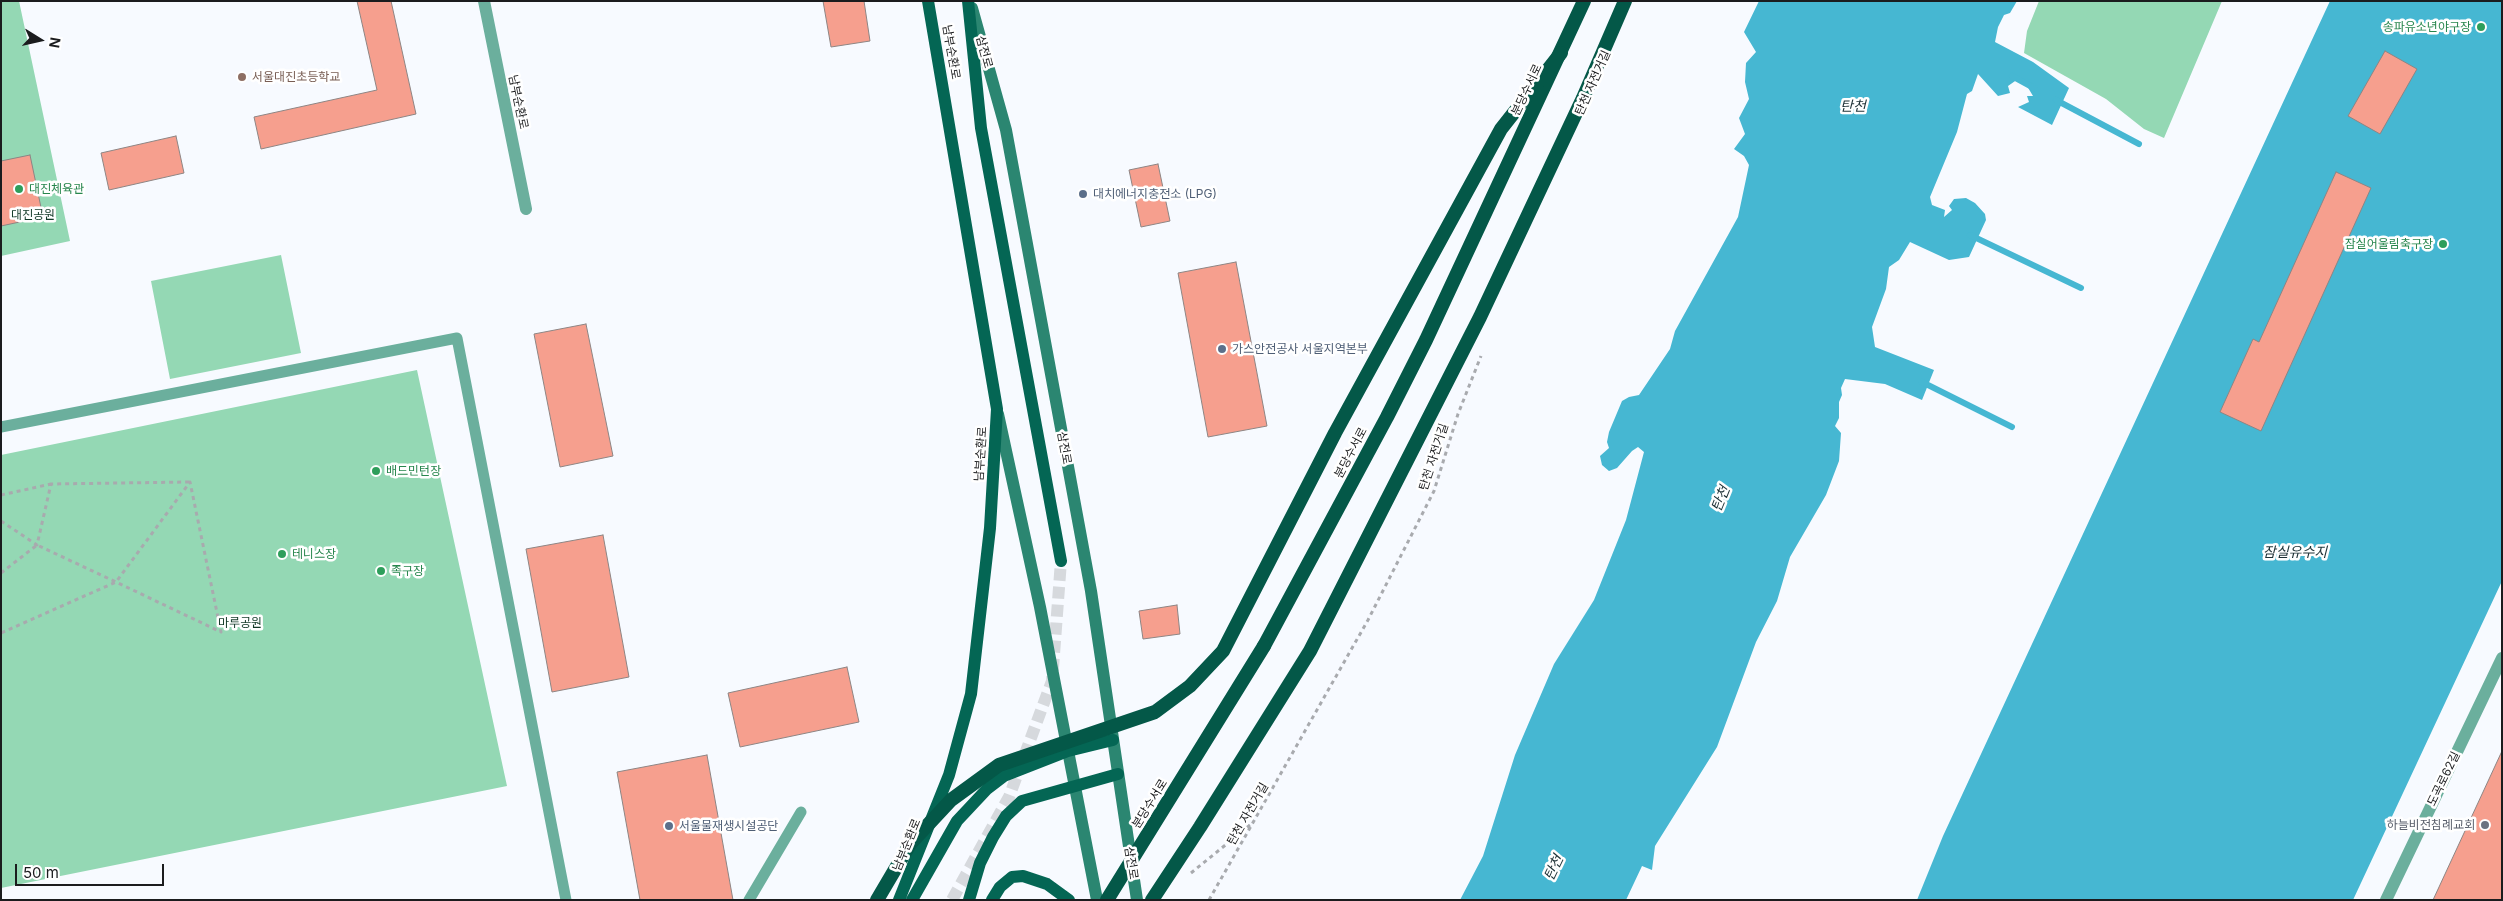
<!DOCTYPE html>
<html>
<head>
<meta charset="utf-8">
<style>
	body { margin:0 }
	#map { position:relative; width:2503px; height:901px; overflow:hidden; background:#f7faff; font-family:Inter,sans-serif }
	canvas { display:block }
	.frame { position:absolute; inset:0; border:2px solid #1b1c1e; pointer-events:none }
	.north { position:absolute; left:15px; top:15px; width:50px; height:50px; -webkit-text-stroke:4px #fff; paint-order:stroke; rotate:100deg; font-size:14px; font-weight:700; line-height:20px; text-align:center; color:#1b1c1e }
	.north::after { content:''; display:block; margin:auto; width:18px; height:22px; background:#1b1c1e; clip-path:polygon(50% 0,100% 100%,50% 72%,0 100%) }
	.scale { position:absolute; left:15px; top:864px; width:149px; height:22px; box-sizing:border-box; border:2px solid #1b1c1e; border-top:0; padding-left:6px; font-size:15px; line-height:18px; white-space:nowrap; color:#1b1c1e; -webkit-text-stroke:4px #fff; paint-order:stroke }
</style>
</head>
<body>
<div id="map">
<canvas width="2503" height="901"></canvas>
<div class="frame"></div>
<div class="north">N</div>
<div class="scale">50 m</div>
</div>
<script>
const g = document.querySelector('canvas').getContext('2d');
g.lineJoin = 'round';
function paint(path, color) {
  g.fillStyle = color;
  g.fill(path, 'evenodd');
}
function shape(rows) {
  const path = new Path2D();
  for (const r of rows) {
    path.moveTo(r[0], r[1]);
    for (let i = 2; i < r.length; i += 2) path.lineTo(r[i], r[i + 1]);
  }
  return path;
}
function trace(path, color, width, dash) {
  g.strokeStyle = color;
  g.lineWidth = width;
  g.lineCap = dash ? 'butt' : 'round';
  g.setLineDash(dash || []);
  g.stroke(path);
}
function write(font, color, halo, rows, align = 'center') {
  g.font = font + ' Inter,"Noto Sans KR",sans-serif';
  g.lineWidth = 5;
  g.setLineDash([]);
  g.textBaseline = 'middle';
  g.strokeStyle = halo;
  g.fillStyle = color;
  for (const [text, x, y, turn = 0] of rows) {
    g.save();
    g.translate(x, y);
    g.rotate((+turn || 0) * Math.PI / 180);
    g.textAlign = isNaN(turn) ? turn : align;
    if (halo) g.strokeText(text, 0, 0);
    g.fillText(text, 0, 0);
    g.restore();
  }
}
const green = shape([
	[1,1,19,1,70,241,1,256],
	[2039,1,2222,1,2164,138,2144,129,2106,99,2024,53,2027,31],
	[281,255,301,353,170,379,151,281],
	[417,370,507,786,1,888,1,455]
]);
const water = shape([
	[1759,1,2017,1,2010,13,2004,15,1998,27,1995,42,2033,62,2069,88,2052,125,2018,107,2029,102,2027,96,2033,96,2024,81,2018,79,2008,86,2010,93,1998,96,1978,74,1972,91,1967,94,1957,132,1930,197,1932,205,1945,210,1944,217,1952,210,1949,206,1954,199,1966,198,1975,203,1985,214,1986,220,1969,257,1949,260,1910,242,1899,260,1889,267,1886,289,1872,327,1875,347,1934,370,1922,400,1885,384,1845,379,1841,388,1842,395,1839,402,1839,418,1835,426,1841,433,1839,461,1826,495,1790,557,1777,601,1756,642,1717,747,1655,846,1652,870,1642,866,1626,900,1460,900,1483,856,1515,755,1554,664,1594,600,1626,520,1644,452,1638,447,1632,451,1617,468,1609,471,1602,465,1600,456,1609,448,1607,442,1609,432,1622,401,1629,397,1639,395,1670,349,1675,331,1738,217,1749,165,1744,156,1734,149,1745,134,1739,118,1749,99,1745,82,1746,63,1756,52,1744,32],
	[2330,1,2502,1,2502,581,2353,900,1917,900,1943,836]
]);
const stream = shape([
	[2012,76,2034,88],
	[2056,100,2139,144],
	[1970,235,2081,288],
	[1922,382,2012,427]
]);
const building = shape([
	[357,1,391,1,416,114,261,149,254,117,377,90,357,1],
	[823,1,864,1,870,41,831,47,823,1],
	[2385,51,2417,69,2380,134,2348,116,2385,51],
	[176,136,184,173,109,190,101,153,176,136],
	[30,155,43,217,1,226,1,161,30,155],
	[1158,164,1170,221,1141,227,1129,170,1158,164],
	[2336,172,2371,188,2261,431,2220,412,2253,339,2259,342,2336,172],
	[1236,262,1267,426,1208,437,1178,273,1236,262],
	[586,324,613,456,560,467,534,334,586,324],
	[603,535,629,677,552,692,526,549,603,535],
	[1177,605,1180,634,1143,639,1139,611,1177,605],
	[847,667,859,722,740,747,728,693,847,667],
	[2502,751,2502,900,2433,900,2502,751],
	[707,755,733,900,640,900,617,772,707,755]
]);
const primaryTunnel = shape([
	[952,900,1009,797,1052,681,1061,561]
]);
const path = shape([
	[1,495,51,484],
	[1,521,37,545,51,484,189,482],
	[1,573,37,545,116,582,221,632,190,482,116,582,1,633],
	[1191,873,1250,825],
	[1209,900,1368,620,1434,491,1458,414,1481,356]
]);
const service = shape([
	[1,427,457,338,566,900],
	[749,900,801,812]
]);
const minor = shape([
	[484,1,526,209],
	[2386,900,2502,658]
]);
const secondary = shape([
	[972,8,1006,130,1091,591,1137,900],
	[998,414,1040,607,1097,900]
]);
const primary = shape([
	[968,1,981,128,1061,561],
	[899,900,949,775,971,694,990,528,997,409,928,1],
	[912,900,957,821,987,789,1004,776,1068,751,1113,740],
	[969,900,980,863,993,837,1006,816,1022,801,1118,774],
	[992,900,1000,887,1012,877,1023,876,1047,884,1069,900]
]);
const trunk = shape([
	[1264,646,1387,417,1426,340,1584,1],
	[1152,900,1200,827,1310,651,1480,317,1583,98,1625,1]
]);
const trunkBridge = shape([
	[877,900,910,844,951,800,999,765,1155,712,1190,686,1223,651,1335,433,1501,129,1561,53],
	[1107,900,1264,646]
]);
const markers = [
	[2481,27,5,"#2e9e5b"],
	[242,77,5,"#8d6e63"],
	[19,189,5,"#2e9e5b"],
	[1083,194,5,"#5c6f8a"],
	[2443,244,5,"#2e9e5b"],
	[1222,349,5,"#5c6f8a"],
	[376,471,5,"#2e9e5b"],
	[282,554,5,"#2e9e5b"],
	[381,571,5,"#2e9e5b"],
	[2485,825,5,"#6b7280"],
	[669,826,5,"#5c6f8a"]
];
const leisureNames = [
	["송파유소년야구장",2471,27,"right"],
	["대진체육관",29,189],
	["잠실어울림축구장",2433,244,"right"],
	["배드민턴장",386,471],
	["테니스장",292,554],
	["족구장",391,571]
];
const streetNames = [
	["남부순환로",951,52,80],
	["삼전로",984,52,75],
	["탄천 자전거길",1593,83,-66],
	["분당수서로",1527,90,-65],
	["남부순환로",518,102,78],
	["삼전로",1064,448,80],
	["분당수서로",1351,453,-62],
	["남부순환로",981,454,-86],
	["탄천 자전거길",1434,457,-72],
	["도곡로62길",2444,779,-64],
	["분당수서로",1150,804,-58],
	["탄천 자전거길",1248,814,-60],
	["남부순환로",907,845,-68],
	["삼전로",1131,863,81]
];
const educationNames = [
	["서울대진초등학교",252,77]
];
const serviceNames = [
	["대치에너지충전소 (LPG)",1093,194],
	["가스안전공사 서울지역본부",1232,349],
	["서울물재생시설공단",679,826]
];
const parkNames = [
	["대진공원",33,215],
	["마루공원",240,623]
];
const worshipNames = [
	["하늘비전침례교회",2475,825]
];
const waterNames = [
	["탄천",1853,107],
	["탄천",1721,499,-68],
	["잠실유수지",2295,553],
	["탄천",1554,868,-64]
];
paint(green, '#94d8b4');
paint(water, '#46b7d2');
trace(stream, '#46b7d2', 6);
paint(building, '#f69f8e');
trace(building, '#8d8584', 1);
trace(primaryTunnel, '#d6d9dd', 12, [12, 6]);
trace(path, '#a8aaae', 3, [4, 4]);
trace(service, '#6baf9d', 11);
trace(minor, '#6baf9d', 12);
trace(secondary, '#2b8671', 12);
trace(primary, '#046654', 12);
trace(trunk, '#045848', 14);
trace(trunkBridge, '#045848', 14);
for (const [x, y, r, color] of markers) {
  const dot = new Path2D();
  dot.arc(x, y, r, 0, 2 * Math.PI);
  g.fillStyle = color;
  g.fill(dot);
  trace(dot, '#fff', 2);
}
write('12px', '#27864d', '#fff', leisureNames, 'left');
write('12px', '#1b1c1e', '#fff', streetNames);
write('12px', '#785e54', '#fff', educationNames, 'left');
write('12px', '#4e5e75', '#fff', serviceNames, 'left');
write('12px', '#123927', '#fff', parkNames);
write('12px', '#5b616d', '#fff', worshipNames, 'right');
write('italic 14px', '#1c3035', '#fff', waterNames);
</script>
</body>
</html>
